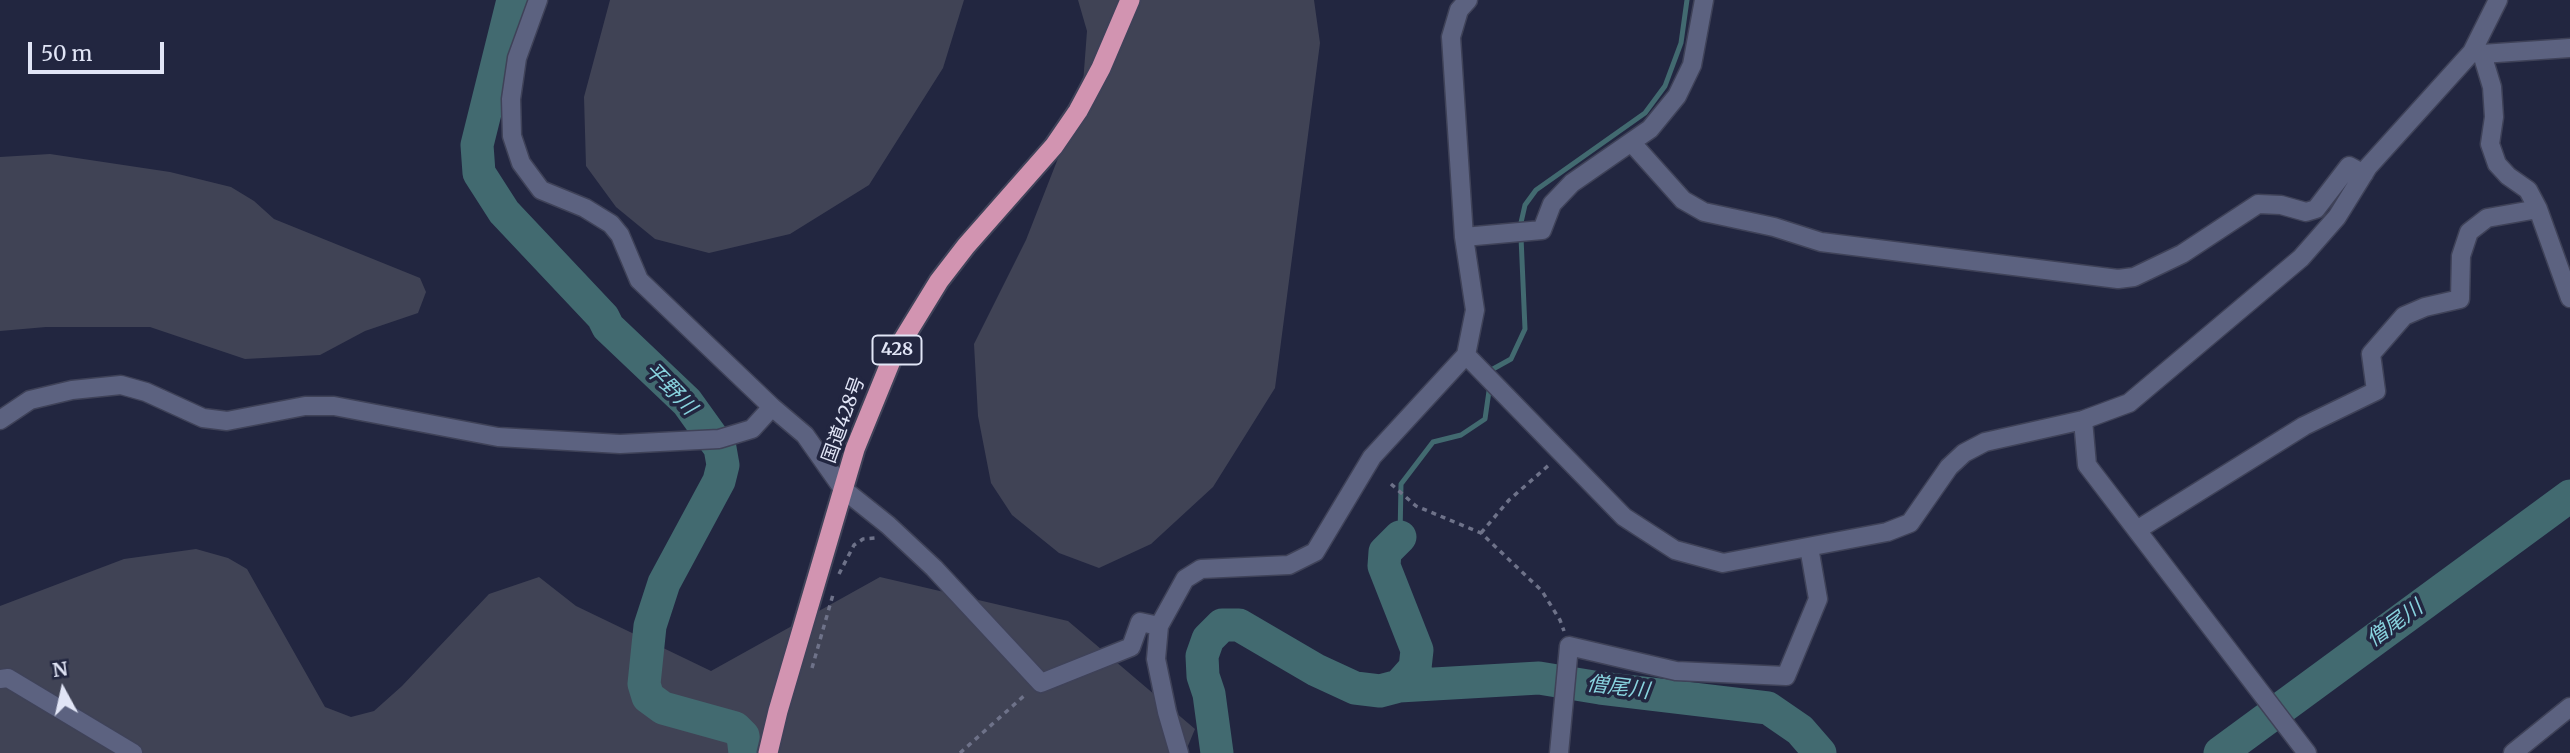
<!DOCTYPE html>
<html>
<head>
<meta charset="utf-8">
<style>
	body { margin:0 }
	#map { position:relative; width:2570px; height:753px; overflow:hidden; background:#222640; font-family:Merriweather,serif }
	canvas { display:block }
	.north { position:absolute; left:28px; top:655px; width:70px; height:70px; -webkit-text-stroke:5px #222640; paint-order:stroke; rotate:352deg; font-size:19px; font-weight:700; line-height:28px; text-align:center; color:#e1e5f6 }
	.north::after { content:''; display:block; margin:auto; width:24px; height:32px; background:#e1e5f6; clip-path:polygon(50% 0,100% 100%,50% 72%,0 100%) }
	.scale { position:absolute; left:28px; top:42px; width:136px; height:32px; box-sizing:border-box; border:4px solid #e1e5f6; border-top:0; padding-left:9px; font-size:21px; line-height:24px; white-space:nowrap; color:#e1e5f6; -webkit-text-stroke:5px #222640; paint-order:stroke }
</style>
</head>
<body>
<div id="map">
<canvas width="2570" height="753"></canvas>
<div class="north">N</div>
<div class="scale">50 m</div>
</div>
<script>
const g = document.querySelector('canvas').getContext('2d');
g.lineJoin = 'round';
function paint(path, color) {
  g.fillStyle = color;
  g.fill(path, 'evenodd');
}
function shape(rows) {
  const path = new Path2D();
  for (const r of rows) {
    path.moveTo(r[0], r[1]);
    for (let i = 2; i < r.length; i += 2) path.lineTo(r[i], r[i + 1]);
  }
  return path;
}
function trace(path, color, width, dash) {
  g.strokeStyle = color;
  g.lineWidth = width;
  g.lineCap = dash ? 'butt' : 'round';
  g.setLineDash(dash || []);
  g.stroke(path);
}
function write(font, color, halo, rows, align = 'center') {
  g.font = font + ' Merriweather,"Noto Sans JP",serif';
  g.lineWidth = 7;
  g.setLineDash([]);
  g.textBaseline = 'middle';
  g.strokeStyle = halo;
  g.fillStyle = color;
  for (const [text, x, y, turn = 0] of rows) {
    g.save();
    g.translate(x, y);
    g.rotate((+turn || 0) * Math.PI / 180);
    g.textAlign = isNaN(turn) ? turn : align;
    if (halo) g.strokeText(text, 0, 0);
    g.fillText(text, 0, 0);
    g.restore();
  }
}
const green = shape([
	[610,0,964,0,943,68,869,185,790,234,709,253,655,239,616,207,586,166,584,97],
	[1078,0,1314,0,1320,43,1275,388,1213,487,1151,544,1099,568,1059,553,1012,515,991,483,978,416,974,344,1026,240,1082,97,1087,31],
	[50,154,170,172,231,187,254,201,274,219,420,278,426,292,418,313,365,331,320,355,245,359,150,327,46,327,0,331,0,157],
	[196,549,228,558,247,569,325,707,351,717,374,711,402,686,489,594,539,577,576,606,711,671,880,577,1068,621,1195,729,1185,753,0,753,0,606,124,559]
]);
const stream = shape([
	[1520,227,1525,205,1536,190,1645,113,1665,86,1681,43,1687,0],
	[1492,374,1493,369,1511,359,1525,329,1521,237],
	[1400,537,1401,484,1433,442,1461,435,1485,419,1490,384]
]);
const river = shape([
	[513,0,477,145,479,173,504,212,603,317,608,327,687,402,720,448,723,465,719,481,664,583,650,626,644,684,648,697,663,708,735,728,743,736,745,753],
	[1399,686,1539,678,1600,688,1768,708,1800,730,1820,753],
	[1217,753,1209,694,1203,676,1202,656,1208,639,1222,625,1239,625,1316,670,1355,688,1380,691,1399,686,1415,668,1417,650,1384,566,1385,552,1400,537],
	[2220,753,2570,496]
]);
const path = shape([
	[1391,484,1416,506,1481,533,1542,591,1560,620,1564,631],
	[1481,533,1509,500,1549,465],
	[839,574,854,545,863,539,875,538],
	[812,668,834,591],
	[960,753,1026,694]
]);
const minor = shape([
	[538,0,517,58,511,99,512,136,521,163,541,190,585,208,611,224,620,235,639,280,772,407,805,435,843,489,888,525,934,568,1041,683,1131,647,1140,622,1159,626],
	[2472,52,2482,54,2570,48],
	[2482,54,2492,87,2494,117,2490,144,2497,164,2508,176,2528,190,2538,209,2570,298],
	[1631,142,1683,200,1704,212,1774,227,1821,242,2118,279,2134,277,2182,254,2258,204,2281,205,2306,212,2316,209,2349,166,2364,174],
	[1464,237,1542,230,1552,204,1572,183,1650,129,1677,96,1692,65,1704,0],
	[1466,355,1624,517,1675,550,1723,563,1887,532,1910,523,1949,467,1964,453,1985,442,2083,420,2129,403,2301,258,2337,217,2368,167,2472,52,2498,0],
	[0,420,30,400,72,390,121,385,146,392,203,418,227,421,305,406,334,406,498,437,620,444,719,439,752,429,772,407],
	[2083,420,2087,465,2307,753],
	[2137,530,2304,426,2376,391,2371,354,2404,316,2425,307,2460,299,2461,256,2469,232,2487,218,2538,209],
	[0,679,8,678,133,753],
	[1179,753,1167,712,1156,659,1159,626,1185,579,1201,569,1289,565,1315,552,1372,457,1466,355,1475,310,1464,237,1451,37,1459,10,1468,0],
	[1559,753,1569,646,1676,671,1786,676,1818,599,1809,547],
	[2513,753,2570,707]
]);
const trunk = shape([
	[768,753,778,711,855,449,893,356,939,281,966,246,1054,146,1078,111,1101,68,1130,0]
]);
const shields = [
	[897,350,49]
];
const shieldNames = [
	["428",897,350]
];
const streetNames = [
	["国道428号",844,420,-70]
];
const waterNames = [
	["平野川",670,389,46],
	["僧尾川",2395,624,-36],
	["僧尾川",1618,688,7]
];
paint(green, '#404355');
trace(stream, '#426a70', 5);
trace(river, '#426a70', 33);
trace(minor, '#3f4258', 21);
trace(trunk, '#3f4258', 23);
trace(path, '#6e7289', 3.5, [5, 5]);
trace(minor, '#5c6280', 18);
trace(trunk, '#d294b1', 19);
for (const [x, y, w] of shields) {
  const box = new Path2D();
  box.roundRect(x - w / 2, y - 14.5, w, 29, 5);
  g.fillStyle = '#222640';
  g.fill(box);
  trace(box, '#e1e5f6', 2);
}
write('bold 18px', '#e1e5f6', null, shieldNames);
write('19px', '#e1e5f6', '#222640', streetNames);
write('italic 21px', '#88d3de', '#222640', waterNames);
</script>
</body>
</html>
